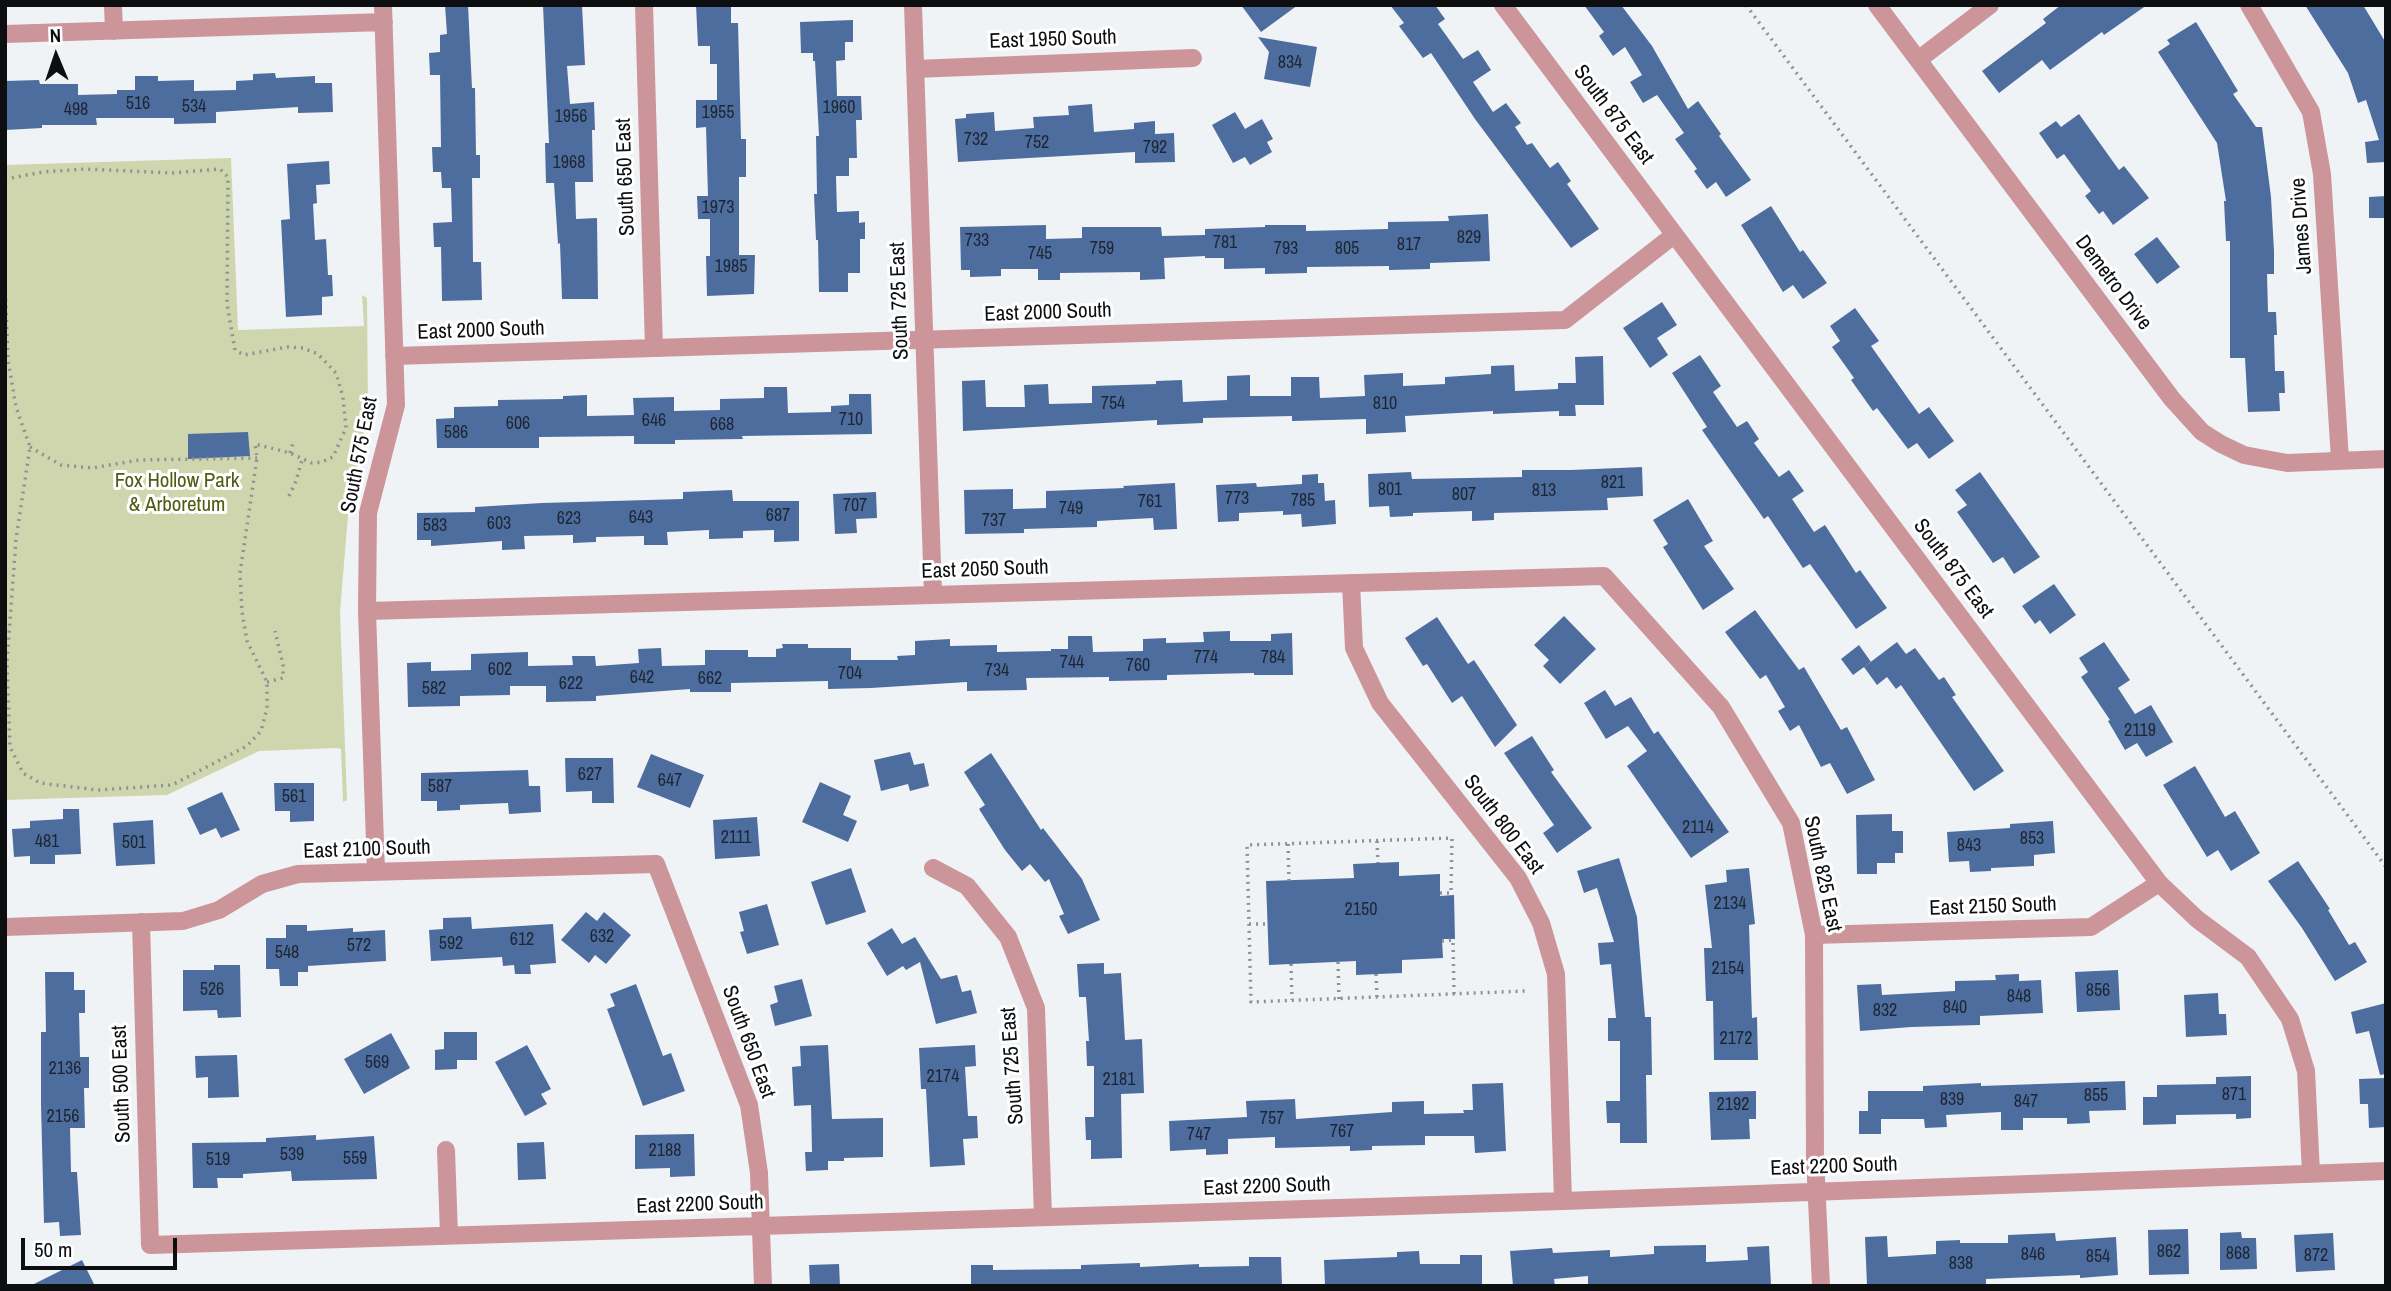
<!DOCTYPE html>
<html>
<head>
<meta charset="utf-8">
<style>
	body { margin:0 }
	#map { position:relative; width:2391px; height:1291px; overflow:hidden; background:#f0f3f6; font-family:"Archivo Narrow",sans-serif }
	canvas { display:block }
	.frame { position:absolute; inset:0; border:7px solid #0d0e0f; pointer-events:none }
	.north { position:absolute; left:21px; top:21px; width:70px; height:70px; -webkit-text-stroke:5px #fff; paint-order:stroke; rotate:358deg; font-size:19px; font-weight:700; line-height:28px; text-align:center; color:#0d0e0f }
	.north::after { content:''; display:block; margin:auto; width:24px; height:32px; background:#0d0e0f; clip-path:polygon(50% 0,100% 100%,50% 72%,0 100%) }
	.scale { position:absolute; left:21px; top:1238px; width:156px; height:32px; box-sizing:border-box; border:4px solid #0d0e0f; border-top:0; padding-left:9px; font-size:21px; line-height:24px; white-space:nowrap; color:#0d0e0f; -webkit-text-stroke:5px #fff; paint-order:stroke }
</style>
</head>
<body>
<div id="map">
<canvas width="2391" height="1291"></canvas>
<div class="frame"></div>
<div class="north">N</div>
<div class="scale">50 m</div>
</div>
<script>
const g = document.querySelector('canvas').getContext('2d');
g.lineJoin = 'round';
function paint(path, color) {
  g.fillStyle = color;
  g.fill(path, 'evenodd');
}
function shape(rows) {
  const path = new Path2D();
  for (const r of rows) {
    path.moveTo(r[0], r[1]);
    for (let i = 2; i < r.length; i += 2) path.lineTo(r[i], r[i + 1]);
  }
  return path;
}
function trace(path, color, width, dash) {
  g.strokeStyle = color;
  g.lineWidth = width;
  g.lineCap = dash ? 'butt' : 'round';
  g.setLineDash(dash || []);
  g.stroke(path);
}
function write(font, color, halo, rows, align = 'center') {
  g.font = font + ' "Archivo Narrow",sans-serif';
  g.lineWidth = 6;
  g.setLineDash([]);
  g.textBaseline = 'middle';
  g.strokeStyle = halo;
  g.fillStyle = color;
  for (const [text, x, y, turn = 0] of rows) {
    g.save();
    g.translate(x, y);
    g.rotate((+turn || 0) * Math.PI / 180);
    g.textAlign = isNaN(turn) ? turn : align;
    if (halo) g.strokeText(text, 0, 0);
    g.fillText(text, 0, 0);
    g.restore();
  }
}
const green = shape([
	[231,158,238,330,364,326,362,295,367,298,368,409,348,515,340,612,347,800,343,802,341,749,337,748,259,751,167,795,5,800,5,165]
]);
const building = shape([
	[445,5,468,5,472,88,475,88,476,155,480,155,480,178,472,178,473,262,481,262,482,300,442,301,441,247,434,247,433,223,452,222,451,188,442,188,441,172,433,172,432,147,441,147,440,75,430,75,429,53,440,52,440,35,447,34],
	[543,5,582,5,585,65,567,66,570,104,594,102,595,130,592,130,593,182,575,182,576,219,597,218,598,299,562,299,560,243,558,244,554,183,546,183,545,143,549,143],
	[696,5,731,5,731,23,738,23,741,139,746,139,746,177,739,177,739,255,755,255,754,294,707,296,706,256,710,256,710,219,698,219,697,196,708,196,706,127,696,128,696,100,717,100,717,64,710,64,710,46,698,46],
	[1241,5,1298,5,1261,32],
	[1390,5,1435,5,1445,19,1438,24,1463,59,1478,50,1491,70,1473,82,1493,112,1506,103,1521,123,1515,127,1527,145,1532,143,1550,168,1558,162,1571,181,1567,184,1599,229,1571,248,1475,119,1431,53,1423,58,1399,26,1404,23],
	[1584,5,1621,5,1652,46,1688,109,1698,101,1721,134,1719,136,1751,180,1726,197,1716,182,1707,189,1694,171,1697,169,1675,139,1684,133,1657,95,1643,103,1630,82,1642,75,1625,47,1613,56,1599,36,1604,32],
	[2061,5,2147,5,2104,35,2102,32,2050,70,2042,60,1999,93,1982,71,2046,23,2043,19],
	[2305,5,2363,5,2386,43,2386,162,2367,163,2365,142,2379,140,2366,100,2358,103,2348,73],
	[853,20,853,42,845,42,845,60,836,61,837,96,861,96,862,120,856,120,857,158,849,158,849,176,836,176,837,212,859,211,859,223,865,222,865,239,860,239,860,273,848,273,848,292,819,292,818,240,816,240,814,194,817,194,816,136,819,136,815,61,813,61,813,53,801,53,800,22],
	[2196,22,2238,91,2233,94,2256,127,2262,127,2271,197,2274,251,2274,274,2267,274,2268,312,2276,312,2277,335,2274,335,2275,371,2284,371,2285,393,2279,393,2280,411,2248,412,2245,358,2230,358,2230,241,2226,241,2224,201,2226,201,2217,143,2158,52,2170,44,2167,40],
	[1258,37,1317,47,1310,87,1264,79,1269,52],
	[275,73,276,78,315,76,315,83,332,83,333,112,298,113,298,107,216,112,216,123,174,124,174,118,96,118,97,125,42,125,42,128,5,130,5,81,39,80,40,84,78,84,78,95,117,94,117,90,135,90,135,76,158,76,158,81,194,80,194,91,236,90,236,81,253,80,253,74],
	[1092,104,1094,132,1134,129,1134,123,1155,121,1155,134,1174,133,1175,162,1135,163,1135,152,958,162,955,119,966,118,966,114,994,112,995,131,1034,128,1033,117,1069,115,1068,106],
	[1235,112,1245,129,1262,119,1273,139,1267,142,1272,152,1250,165,1245,157,1233,163,1212,125],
	[2079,114,2119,170,2124,166,2149,198,2113,225,2103,211,2099,214,2085,196,2091,191,2064,154,2057,159,2039,133,2056,121,2061,127],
	[329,161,330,184,316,185,317,203,313,204,315,240,326,239,328,275,332,275,333,296,322,297,322,315,286,317,281,220,290,219,287,164],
	[2386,196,2386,218,2369,218,2369,197],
	[1771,206,1800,252,1803,250,1827,283,1803,299,1793,285,1783,292,1741,225],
	[1488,214,1490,261,1430,263,1430,269,1389,270,1389,266,1307,267,1307,273,1265,274,1265,268,1224,269,1224,258,1205,258,1205,256,1164,258,1165,279,1140,280,1140,272,1060,273,1060,280,1038,280,1038,269,1001,269,1001,276,970,277,970,270,961,270,960,227,1046,225,1046,239,1082,238,1082,227,1161,227,1162,236,1205,235,1205,229,1265,227,1265,225,1306,225,1306,231,1388,229,1388,222,1449,221,1448,216],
	[2157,237,2180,267,2157,284,2134,254],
	[1662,302,1677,325,1657,338,1668,355,1650,368,1623,328],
	[1855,308,1879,341,1871,346,1919,414,1929,407,1954,441,1929,459,1917,443,1908,449,1877,408,1873,411,1851,380,1854,378,1832,347,1840,341,1830,326],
	[1700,355,1721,386,1713,392,1737,427,1747,421,1759,439,1754,443,1779,477,1789,470,1804,491,1792,499,1814,532,1825,525,1856,573,1860,570,1887,608,1856,629,1810,564,1803,568,1768,516,1764,519,1702,430,1707,427,1672,373],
	[1603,356,1604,405,1575,405,1576,416,1559,416,1559,411,1493,414,1493,411,1405,416,1406,432,1366,434,1366,419,1292,421,1292,416,1203,418,1203,423,1157,425,1157,420,963,431,962,381,985,380,986,407,1025,407,1024,385,1048,384,1049,404,1092,403,1092,386,1156,384,1156,381,1182,380,1183,402,1227,400,1227,376,1250,375,1250,396,1291,396,1291,377,1319,377,1320,398,1365,396,1364,375,1403,373,1403,386,1445,384,1445,377,1491,374,1491,366,1514,365,1515,391,1558,389,1558,383,1576,383,1575,357],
	[764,387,787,387,788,413,831,412,831,406,849,405,849,394,871,394,872,434,742,436,743,439,675,440,675,444,634,444,634,436,539,437,539,448,437,448,436,419,454,418,454,407,498,406,498,400,563,399,563,396,587,395,587,416,634,415,633,398,674,397,674,411,720,410,720,399,764,398],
	[248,432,250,456,188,459,188,434],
	[1642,467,1643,496,1607,498,1608,510,1494,513,1494,520,1472,521,1472,511,1413,513,1413,516,1390,517,1389,506,1369,507,1368,474,1411,472,1412,479,1522,477,1522,470,1571,470],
	[1980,472,2040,557,2014,574,2003,557,1993,563,1957,512,1967,505,1955,490],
	[1318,474,1318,483,1324,483,1325,501,1335,500,1336,524,1302,527,1301,514,1283,515,1283,511,1239,513,1239,521,1218,522,1216,485,1256,483,1257,487,1302,484,1302,475],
	[1175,483,1177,529,1154,530,1153,518,1097,521,1097,527,1024,529,1024,533,965,534,964,490,1013,489,1013,509,1046,508,1046,491,1124,488,1123,486],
	[732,490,733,501,799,501,799,541,774,542,774,530,743,531,743,538,709,539,709,530,667,532,668,545,644,545,644,536,596,537,596,542,573,543,573,535,524,536,525,549,502,550,502,541,431,546,431,540,417,540,417,513,475,512,475,507,542,503,683,499,683,492],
	[876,492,877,518,856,519,857,533,835,534,833,494],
	[1688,499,1713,541,1704,546,1734,589,1703,610,1663,547,1668,544,1653,520],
	[2054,584,2076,615,2050,634,2040,620,2035,624,2022,606],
	[1755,610,1799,670,1804,667,1841,730,1847,727,1875,780,1847,794,1830,763,1821,767,1799,725,1790,731,1778,711,1785,707,1766,675,1760,679,1725,632],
	[1564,616,1596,649,1560,684,1543,666,1549,660,1534,645],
	[1437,617,1468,664,1474,660,1517,725,1495,747,1462,696,1452,703,1427,664,1423,666,1405,638],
	[1230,631,1230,641,1271,641,1271,634,1292,633,1293,675,1254,675,1254,673,1167,675,1167,680,1109,681,1109,677,1026,678,1027,690,967,691,967,682,871,688,828,689,828,681,731,683,731,692,690,692,690,689,596,696,596,701,546,702,546,686,510,686,510,695,460,696,460,706,408,707,407,663,431,662,431,671,471,670,471,654,528,652,528,666,573,665,572,656,595,656,596,666,639,663,638,649,661,648,662,666,705,665,705,650,748,650,748,657,776,657,776,649,783,648,782,644,808,644,808,648,851,648,851,660,898,660,897,656,915,655,915,641,950,639,950,646,997,645,997,652,1051,651,1051,649,1068,649,1068,636,1092,636,1093,652,1143,651,1143,639,1166,638,1166,643,1204,642,1203,632],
	[1897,642,1906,654,1915,648,1939,680,1944,677,1956,695,1952,697,2004,771,1974,791,1901,685,1896,689,1887,677,1877,685,1864,667],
	[2104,642,2130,680,2118,688,2135,714,2151,705,2173,742,2146,757,2137,743,2125,750,2108,721,2110,720,2081,677,2088,672,2079,658],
	[1859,645,1871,662,1853,675,1841,659],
	[1605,690,1615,706,1631,697,1654,734,1658,731,1729,832,1691,858,1627,766,1647,751,1628,726,1606,739,1584,703],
	[1532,736,1554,770,1551,772,1592,828,1557,853,1543,833,1554,825,1504,753],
	[910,752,914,765,924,763,929,786,910,791,908,784,881,791,874,760],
	[991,753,1041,830,1043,828,1082,879,1100,920,1068,934,1059,916,1064,914,1049,879,1045,882,1030,864,1022,871,1005,850,979,809,985,805,964,772],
	[651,754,704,775,690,808,637,787],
	[565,758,613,758,614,803,592,803,592,791,566,792],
	[2195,766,2225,817,2235,811,2260,853,2231,871,2218,850,2207,857,2163,785],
	[528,770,529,786,540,786,541,812,509,814,508,803,460,805,460,810,437,811,437,801,421,801,421,773],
	[820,782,851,796,843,815,857,821,848,842,802,822],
	[274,783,314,783,314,821,290,822,290,811,275,811],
	[222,792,240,830,221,838,216,828,200,835,187,808],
	[63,809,79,809,81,854,55,855,55,864,30,864,30,856,14,857,12,829,30,828,30,821,63,819],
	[1892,814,1892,831,1903,831,1903,853,1895,853,1895,863,1877,863,1877,874,1857,874,1856,815],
	[757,817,760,856,715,859,713,820],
	[153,820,155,864,116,866,113,823],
	[2053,821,2055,853,2034,855,2034,866,1991,868,1991,871,1970,872,1969,861,1949,862,1947,832,2010,828,2010,824],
	[1619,858,1637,917,1645,1017,1651,1017,1652,1075,1646,1075,1647,1143,1620,1143,1620,1123,1607,1123,1606,1101,1620,1101,1620,1041,1608,1041,1608,1018,1616,1018,1611,964,1600,965,1598,943,1614,942,1597,888,1584,893,1577,871],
	[2298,861,2330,909,2328,910,2349,945,2355,942,2367,962,2335,981,2302,928,2268,881],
	[1399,862,1399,876,1440,874,1440,896,1454,895,1455,939,1442,939,1443,958,1402,960,1402,973,1356,975,1356,961,1269,965,1266,881,1354,878,1353,864],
	[851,868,866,912,826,925,811,882],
	[1749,868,1755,924,1749,925,1752,1018,1757,1017,1758,1060,1714,1060,1713,1001,1706,1001,1704,948,1712,948,1705,885,1727,882,1726,870],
	[767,904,779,945,747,954,740,932,744,931,739,912],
	[586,912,597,921,604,912,631,935,606,964,595,955,589,963,561,940],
	[471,917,472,929,553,924,556,963,530,965,531,974,515,974,514,965,503,966,502,957,431,961,429,930,443,929,443,918],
	[286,925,307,925,307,931,353,928,353,932,385,930,386,961,308,966,308,972,298,972,298,986,280,986,279,969,266,969,266,938,286,938],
	[892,928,902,944,915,937,941,979,957,975,962,992,971,990,977,1013,936,1024,920,962,906,970,903,966,887,976,867,943],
	[1104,963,1104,974,1121,973,1125,1040,1142,1039,1144,1093,1121,1094,1122,1158,1091,1159,1091,1140,1086,1140,1085,1117,1094,1117,1094,1066,1087,1066,1086,1041,1089,1041,1086,997,1079,997,1077,964],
	[214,965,240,965,241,1017,218,1018,217,1010,183,1011,183,970,214,970],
	[2118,970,2120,1010,2077,1012,2075,972],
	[45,972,74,972,74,990,85,990,85,1013,79,1013,80,1057,89,1057,89,1088,84,1088,85,1128,70,1128,71,1172,77,1172,81,1235,60,1236,59,1222,44,1223,41,1105,41,1032,46,1032],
	[2019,974,2019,981,2041,980,2043,1013,1980,1016,1980,1025,1911,1027,1860,1031,1857,985,1881,984,1882,995,1955,991,1955,981,1996,980,1995,975],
	[802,979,812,1016,775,1026,770,1005,778,1002,774,986],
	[636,984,663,1056,671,1053,685,1091,643,1106,607,1009,615,1006,610,994],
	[2218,993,2219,1014,2226,1014,2227,1035,2186,1037,2184,995],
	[2386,1003,2386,1074,2380,1075,2369,1031,2356,1034,2351,1012],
	[444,1032,477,1032,477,1060,457,1060,457,1069,435,1070,435,1050,444,1049],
	[391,1033,410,1068,364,1094,344,1059],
	[527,1045,551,1089,541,1094,547,1104,525,1116,495,1062],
	[828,1045,832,1119,883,1118,883,1157,844,1158,844,1161,828,1161,828,1170,806,1171,805,1152,812,1152,811,1105,794,1106,792,1067,801,1066,800,1046],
	[975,1045,976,1066,965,1067,968,1116,977,1116,978,1138,963,1139,965,1165,930,1167,926,1089,921,1089,919,1048],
	[237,1055,239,1097,208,1098,208,1077,196,1078,195,1056],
	[2251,1076,2251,1118,2236,1119,2236,1114,2176,1115,2176,1124,2143,1125,2143,1097,2157,1097,2157,1085,2216,1084,2216,1077],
	[2386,1078,2386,1127,2369,1128,2368,1104,2360,1104,2359,1079],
	[2125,1081,2126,1110,2089,1111,2090,1123,2067,1124,2067,1118,2023,1118,2023,1130,2001,1130,2001,1112,1946,1115,1947,1127,1925,1128,1924,1119,1881,1119,1881,1134,1859,1134,1859,1111,1868,1111,1868,1091,1923,1091,1923,1086,1981,1083,1981,1086],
	[1503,1083,1506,1151,1475,1153,1474,1136,1425,1136,1425,1145,1372,1146,1372,1150,1350,1151,1350,1146,1275,1148,1275,1137,1228,1139,1228,1154,1206,1155,1206,1149,1170,1151,1169,1121,1247,1117,1246,1101,1295,1099,1296,1119,1392,1112,1392,1102,1424,1101,1424,1114,1464,1113,1463,1110,1473,1110,1472,1084],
	[1756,1091,1756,1119,1749,1119,1750,1139,1711,1140,1709,1092],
	[694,1134,695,1176,670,1177,670,1168,635,1169,635,1135],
	[316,1135,316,1140,374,1136,377,1179,292,1181,291,1171,243,1174,243,1178,217,1178,218,1188,193,1188,192,1143,266,1142,266,1138],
	[544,1142,546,1179,518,1180,517,1143],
	[2188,1229,2189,1274,2149,1275,2148,1230],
	[2241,1232,2242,1238,2256,1238,2257,1269,2220,1270,2220,1233],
	[2055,1233,2056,1241,2116,1237,2118,1275,2080,1278,2080,1275,1986,1279,1986,1284,1867,1286,1865,1237,1887,1236,1888,1257,1936,1254,1936,1241,1960,1240,1960,1243,2008,1243,2008,1235],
	[2333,1233,2335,1270,2296,1272,2294,1235],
	[1706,1245,1706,1262,1748,1260,1747,1247,1769,1246,1771,1286,1588,1286,1588,1276,1554,1279,1555,1286,1513,1286,1510,1251,1552,1248,1553,1253,1610,1250,1610,1257,1654,1254,1654,1246],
	[1419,1251,1420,1264,1460,1264,1460,1255,1482,1255,1482,1286,1325,1286,1324,1260,1397,1257,1397,1252],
	[1249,1257,1281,1257,1282,1286,971,1286,971,1265,993,1265,993,1270,1081,1269,1081,1265,1140,1263,1140,1267,1199,1264,1199,1267,1249,1266],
	[82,1260,95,1286,30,1286],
	[839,1264,840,1286,810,1286,809,1265]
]);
const path = shape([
	[1746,5,2386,867],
	[5,179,43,172,85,169,172,173,220,169,228,177,227,304,235,350,244,355,287,347,303,348,318,354,336,373,343,397,346,428,333,457,322,462,312,463,290,453,255,444,257,458,240,573,242,612,247,641,267,682,267,708,261,731,247,746,172,785,98,790,40,783,23,773,10,747,7,662,16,539,30,447,16,407,8,360,5,284],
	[30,447,61,465,92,468,139,460,257,458],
	[290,453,293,443],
	[289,496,296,481,302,460],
	[267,682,283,678,283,665,275,631],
	[1377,841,1378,863],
	[1288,844,1289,881],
	[1440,893,1451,893,1452,838,1247,845,1251,1002,1525,991],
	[1249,924,1268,924],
	[1442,941,1453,940,1454,994],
	[1338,962,1339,999],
	[1291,964,1292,1000],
	[1376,974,1377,997]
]);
const street = shape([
	[113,5,114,31],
	[644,5,654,348],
	[913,5,933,594],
	[1503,5,2159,883,2197,919,2248,957,2290,1019,2306,1071,2311,1173],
	[1877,5,2172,399,2202,432,2221,444,2244,455,2287,463,2386,459],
	[2249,5,2311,112,2322,174,2340,460],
	[5,34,384,22],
	[1918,60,1990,5],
	[915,69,1193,58],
	[394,356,1565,320,1674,235],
	[1351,583,1354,648,1380,703,1518,878,1541,923,1556,974,1563,1201],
	[367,611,1604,576,1721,707,1791,823,1814,935,1815,1157,1821,1286],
	[933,868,967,886,1008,937,1036,1008,1043,1217],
	[376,872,367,611,368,513,396,405,383,5],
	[141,922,150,1245,1563,1201,2386,1171],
	[5,927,183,921,219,910,262,884,298,874,656,864,749,1105,759,1173,763,1286],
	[1814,935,2091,927,2159,883],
	[446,1150,449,1235]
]);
const numberNames = [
	["834",1290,63],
	["516",138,104],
	["534",194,107],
	["1960",839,108],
	["498",76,110],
	["1955",718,113],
	["1956",571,117],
	["732",976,140],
	["752",1037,143],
	["792",1155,148],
	["1968",569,163],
	["1973",718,208],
	["829",1469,238],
	["733",977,241],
	["781",1225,243],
	["817",1409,245],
	["759",1102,249],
	["793",1286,249],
	["805",1347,249],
	["745",1040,254],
	["1985",731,267],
	["754",1113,404],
	["810",1385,404],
	["710",851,420],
	["646",654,421],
	["606",518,424],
	["668",722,425],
	["586",456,433],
	["821",1613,483],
	["801",1390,490],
	["813",1544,491],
	["807",1464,495],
	["773",1237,499],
	["785",1303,501],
	["761",1150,502],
	["707",855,506],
	["749",1071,509],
	["687",778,516],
	["643",641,518],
	["623",569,519],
	["737",994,521],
	["603",499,524],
	["583",435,526],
	["774",1206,658],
	["784",1273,658],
	["744",1072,663],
	["760",1138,666],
	["602",500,670],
	["734",997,671],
	["704",850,674],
	["642",642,678],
	["662",710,679],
	["622",571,684],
	["582",434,689],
	["2119",2140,731],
	["627",590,775],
	["647",670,781],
	["587",440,787],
	["561",294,797],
	["2114",1698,828],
	["2111",736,838],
	["853",2032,839],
	["481",47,842],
	["501",134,843],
	["843",1969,846],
	["2134",1730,904],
	["2150",1361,910],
	["632",602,937],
	["612",522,940],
	["592",451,944],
	["572",359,946],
	["548",287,953],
	["2154",1728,969],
	["526",212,990],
	["856",2098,991],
	["848",2019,997],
	["840",1955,1008],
	["832",1885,1011],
	["2172",1736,1039],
	["569",377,1063],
	["2136",65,1069],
	["2174",943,1077],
	["2181",1119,1080],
	["871",2234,1095],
	["855",2096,1096],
	["839",1952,1100],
	["847",2026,1102],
	["2192",1733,1105],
	["2156",63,1117],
	["757",1272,1119],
	["767",1342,1132],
	["747",1199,1135],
	["2188",665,1151],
	["539",292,1155],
	["559",355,1159],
	["519",218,1160],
	["862",2169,1252],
	["868",2238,1254],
	["846",2033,1255],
	["872",2316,1256],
	["854",2098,1257],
	["838",1961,1264]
];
const streetNames = [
	["East 1950 South",1053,40,-2],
	["South 875 East",1613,115,53],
	["South 650 East",626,177,-92],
	["James Drive",2302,226,-94],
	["Demetro Drive",2113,283,53],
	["South 725 East",900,301,-92],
	["East 2000 South",1048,313,-2],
	["East 2000 South",481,331,-2],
	["South 575 East",360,455,-79],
	["South 875 East",1953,569,53],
	["East 2050 South",985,570,-2],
	["South 800 East",1503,825,53],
	["East 2100 South",367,850,-2],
	["South 825 East",1822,874,78],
	["East 2150 South",1993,907,-2],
	["South 650 East",748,1042,70],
	["South 725 East",1013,1066,-94],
	["South 500 East",122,1084,-92],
	["East 2200 South",1834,1167,-2],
	["East 2200 South",1267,1187,-2],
	["East 2200 South",700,1205,-2]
];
const parkNames = [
	["Fox Hollow Park",177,481],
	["& Arboretum",177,505]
];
paint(green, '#cfd6ad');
paint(building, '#4e6d9f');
trace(path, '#8f9193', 3.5, [2, 5]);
trace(street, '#cb959a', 18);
write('18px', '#1d2633', null, numberNames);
write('21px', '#0d0e0f', '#fff', streetNames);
write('21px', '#535a11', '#fff', parkNames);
</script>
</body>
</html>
